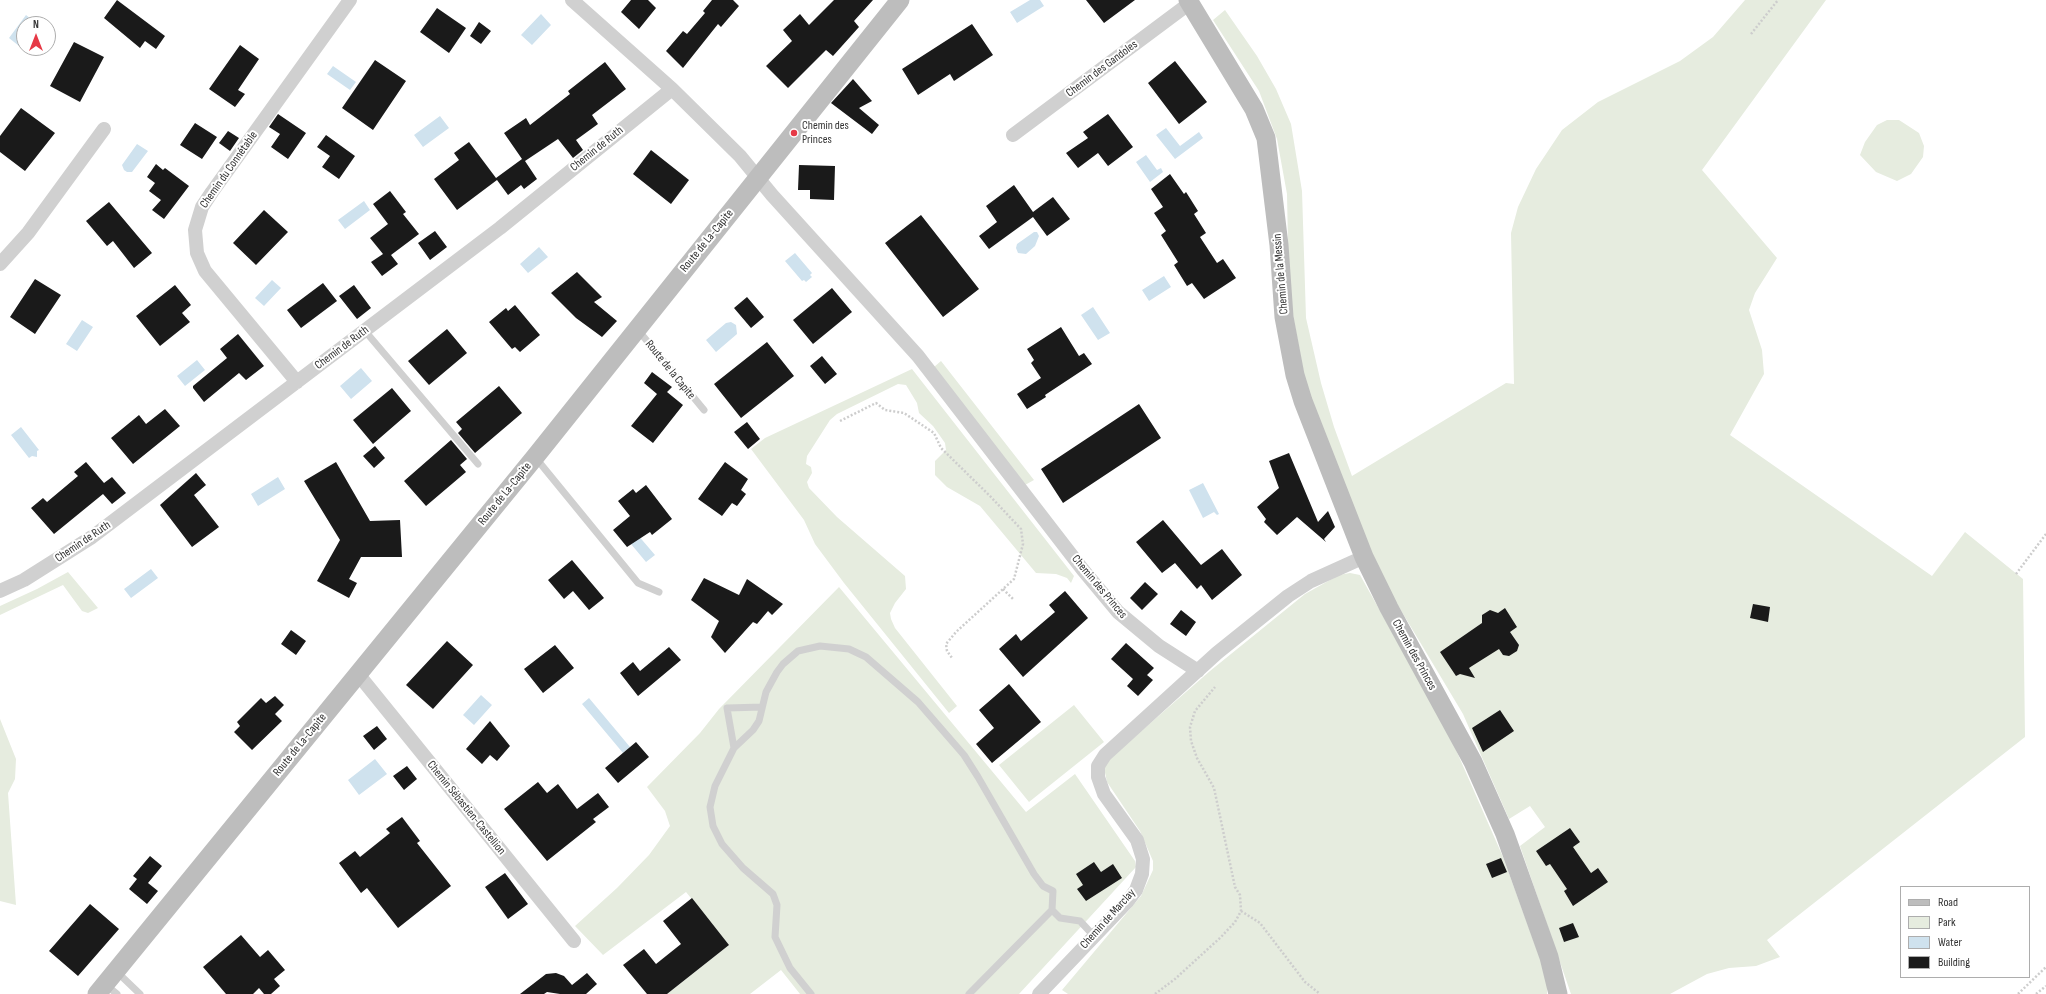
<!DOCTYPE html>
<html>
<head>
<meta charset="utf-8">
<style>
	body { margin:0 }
	#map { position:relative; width:2046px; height:994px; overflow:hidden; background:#fff; font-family:"Sofia Sans Condensed",sans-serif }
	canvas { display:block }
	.legend { position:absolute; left:1900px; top:886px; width:130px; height:92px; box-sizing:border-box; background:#fff; border:1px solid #adadad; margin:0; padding:5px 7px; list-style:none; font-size:12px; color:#333 }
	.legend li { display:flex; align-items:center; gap:8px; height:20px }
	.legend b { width:20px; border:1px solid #adadad }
	.north { position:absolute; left:16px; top:16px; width:40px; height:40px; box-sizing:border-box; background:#fff; border:1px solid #adadad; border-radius:50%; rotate:0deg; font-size:11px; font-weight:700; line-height:16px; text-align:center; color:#333 }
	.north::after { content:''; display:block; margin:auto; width:14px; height:18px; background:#e63946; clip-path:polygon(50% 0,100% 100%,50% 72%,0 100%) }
</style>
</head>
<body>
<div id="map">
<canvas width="2046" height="994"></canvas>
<ul class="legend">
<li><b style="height:5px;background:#bdbdbd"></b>Road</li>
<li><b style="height:11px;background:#e6ecdf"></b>Park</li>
<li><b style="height:11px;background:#cfe2ee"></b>Water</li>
<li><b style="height:11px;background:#1a1a1a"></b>Building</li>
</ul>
<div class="north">N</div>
</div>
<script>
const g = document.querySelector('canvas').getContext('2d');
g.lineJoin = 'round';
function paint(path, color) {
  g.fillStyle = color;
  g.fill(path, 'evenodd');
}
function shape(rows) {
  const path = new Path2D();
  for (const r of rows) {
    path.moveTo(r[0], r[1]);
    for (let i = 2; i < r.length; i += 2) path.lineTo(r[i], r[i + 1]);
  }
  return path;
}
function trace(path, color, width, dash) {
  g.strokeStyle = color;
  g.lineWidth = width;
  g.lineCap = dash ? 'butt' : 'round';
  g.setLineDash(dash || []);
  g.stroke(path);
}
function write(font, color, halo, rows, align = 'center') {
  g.font = font + ' "Sofia Sans Condensed",sans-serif';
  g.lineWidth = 4;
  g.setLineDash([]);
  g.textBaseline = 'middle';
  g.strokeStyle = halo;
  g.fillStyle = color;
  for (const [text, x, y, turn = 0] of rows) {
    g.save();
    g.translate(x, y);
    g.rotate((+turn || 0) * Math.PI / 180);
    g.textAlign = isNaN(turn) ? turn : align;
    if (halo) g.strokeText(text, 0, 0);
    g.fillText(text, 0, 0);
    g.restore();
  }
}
const green = shape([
	[1745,0,1826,0,1702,170,1777,258,1755,293,1749,310,1762,350,1764,374,1730,435,1932,576,1965,532,2023,579,2025,737,1767,940,1780,957,1756,966,1729,968,1707,974,1670,994,1571,994,1520,846,1545,827,1530,806,1509,819,1463,714,1387,587,1342,486,1306,385,1289,294,1287,194,1277,139,1259,91,1213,20,1225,10,1257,56,1276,89,1291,124,1302,191,1306,318,1321,383,1334,427,1352,476,1506,383,1514,384,1511,233,1518,207,1536,169,1562,130,1598,102,1680,61,1713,37],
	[1887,120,1899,120,1919,133,1924,146,1923,157,1911,174,1897,181,1876,172,1860,155,1865,142,1877,125],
	[941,361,1034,480,1025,485,934,367],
	[912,369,1074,576,1071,583,1067,578,1056,574,1036,573,980,506,947,487,935,475,935,461,946,450,945,443,933,426,919,413,917,403,906,385,898,384,837,414,830,420,807,456,806,464,811,467,812,473,807,482,809,488,837,517,905,576,906,589,895,603,890,613,891,619,895,628,957,706,949,713,844,583,815,544,804,520,751,449,765,438],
	[68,572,98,608,88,613,82,611,63,585,0,615,0,606,37,589],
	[1350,573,1360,575,1449,734,1503,857,1542,964,1547,985,1547,994,1068,994,1062,990,1141,896,1153,870,1153,861,1140,831,1107,782,1104,768,1107,761,1210,671,1305,594,1339,575],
	[839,587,1026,812,1075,774,1135,861,1136,867,1019,994,800,994,781,970,750,994,667,994,729,945,686,892,603,955,575,926,617,888,649,855,670,826,665,811,647,787,700,733,719,709],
	[1074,705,1104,742,1029,802,999,765],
	[0,719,16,759,15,779,8,793,16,905,0,901]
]);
const water = shape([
	[1030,0,1040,0,1044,6,1017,23,1010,12],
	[541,14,551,25,532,45,521,35],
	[26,15,36,23,24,24,24,39,19,46,9,38],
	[333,66,356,82,350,90,327,74],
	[440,116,449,128,423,147,414,135],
	[1166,128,1180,146,1199,132,1203,138,1175,159,1156,135],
	[137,144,148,151,132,172,127,172,124,170,122,165],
	[1146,155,1157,170,1161,168,1163,172,1150,182,1136,162],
	[364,201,370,210,345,229,338,220],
	[1034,232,1037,232,1039,236,1035,246,1026,254,1018,253,1016,248,1017,244],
	[539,247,548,257,528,273,520,264],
	[795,253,812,273,810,275,812,277,806,282,804,280,802,281,785,261],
	[1164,276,1171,287,1149,301,1142,290],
	[272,280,281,288,264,306,255,298],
	[1093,307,1110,333,1098,340,1081,315],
	[82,320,93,327,77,351,66,344],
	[731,322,736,325,737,334,716,352,706,340,726,323],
	[197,360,205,370,185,386,177,376],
	[361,368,372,381,351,399,340,386],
	[21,427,39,450,37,451,37,457,32,456,29,458,11,435],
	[278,477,285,489,258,506,251,494],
	[1203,483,1219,514,1217,515,1214,512,1203,518,1189,490],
	[637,534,655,555,646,562,631,544],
	[151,569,158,578,131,598,124,589],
	[481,695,492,705,474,725,463,715],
	[589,698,630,747,623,753,582,704],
	[375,759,387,774,359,795,348,780]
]);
const building = shape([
	[117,0,165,36,156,49,145,41,140,48,104,18],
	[631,0,648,0,656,8,639,29,621,12],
	[712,0,733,0,739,6,721,27,718,24,683,68,666,51,683,31,687,34,705,13,703,11],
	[834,0,873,0,854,21,859,27,833,56,826,50,788,88,766,66,792,41,783,30,800,14,809,25],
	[1086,0,1135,0,1104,23],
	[437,8,466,28,449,53,420,32],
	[479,22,491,31,481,44,470,36],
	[972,24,993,55,954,81,950,74,918,95,902,69],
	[74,42,104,57,80,102,50,86],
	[240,45,259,59,238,90,245,94,235,107,209,89],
	[375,60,406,81,373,130,342,108],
	[1175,61,1207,102,1179,124,1148,83],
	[605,62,626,89,592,115,598,124,576,140,583,150,573,158,558,139,525,161,537,179,524,189,521,185,508,195,497,180,457,210,434,179,459,160,454,153,469,142,496,178,522,159,504,133,526,118,530,125,570,94,568,91],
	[853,79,872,101,859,108,879,125,872,134,831,103],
	[21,108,55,133,25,171,0,152,0,136],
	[278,114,306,133,288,159,271,147,280,134,269,127],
	[1108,114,1133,147,1108,166,1098,153,1078,168,1066,153,1088,138,1083,132],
	[195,123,217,137,202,159,180,145],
	[228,131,239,138,230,151,219,143],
	[326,135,355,156,339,179,322,167,330,156,317,147],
	[651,150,689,180,671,204,633,174],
	[156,164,163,170,165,168,189,186,164,219,152,210,161,200,149,191,155,183,147,177],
	[799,165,835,166,834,200,810,199,810,190,798,190],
	[1170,174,1184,194,1186,192,1198,211,1194,214,1206,233,1200,237,1217,263,1223,259,1236,278,1204,299,1192,283,1187,286,1174,265,1178,262,1161,235,1166,231,1154,213,1163,207,1151,189],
	[1014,185,1033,212,1053,197,1070,219,1047,236,1033,217,989,249,979,236,997,222,986,206],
	[390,191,406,212,403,214,419,234,391,255,398,264,382,276,371,262,383,254,370,238,388,224,373,204],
	[109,202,152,253,134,268,113,241,107,246,86,221],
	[264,210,288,232,256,265,233,243],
	[921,215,979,289,943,317,885,243],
	[435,231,447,247,430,260,418,243],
	[577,272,602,297,594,302,617,321,602,337,576,318,551,293],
	[35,279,61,295,35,334,10,317],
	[323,283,337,301,301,328,287,310],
	[175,285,191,305,182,313,190,322,160,346,136,316],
	[354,285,371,308,357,319,339,296],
	[832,288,852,312,813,344,793,320],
	[747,297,764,317,751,328,734,308],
	[515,305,540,335,520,352,515,347,512,349,489,322,506,308,508,311],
	[1061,327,1079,356,1084,353,1092,364,1045,395,1046,397,1027,409,1017,394,1041,378,1031,363,1034,360,1027,349],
	[447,329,467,353,429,385,408,361],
	[238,334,264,366,246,380,239,373,204,402,193,388,193,386,227,358,220,349],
	[767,342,794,376,741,418,714,384],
	[822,356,837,374,825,384,810,366],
	[652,372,672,387,667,392,683,405,653,443,631,426,657,394,644,383],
	[499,386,522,413,475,453,458,433,462,429,456,422],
	[392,388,411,411,373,444,353,420],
	[1139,404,1161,438,1063,503,1041,469],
	[165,409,180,426,133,464,111,438,139,415,146,424],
	[747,422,760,439,748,449,734,432],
	[451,440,467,459,460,465,466,472,426,506,404,481],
	[375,446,385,458,374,468,363,456],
	[1289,453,1318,522,1328,511,1335,527,1324,539,1326,542,1297,517,1277,535,1264,522,1266,519,1257,507,1279,488,1269,461],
	[86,462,104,483,112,477,126,493,112,504,103,494,54,534,31,508,43,498,47,502,78,476,74,472],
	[336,462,370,521,400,520,402,557,361,557,349,579,357,583,349,598,317,581,340,540,304,481],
	[725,462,748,479,741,490,746,494,737,506,732,503,722,516,698,499],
	[196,473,206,485,194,495,219,527,192,547,160,505],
	[646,485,672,519,652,535,650,532,627,547,613,530,630,516,618,501,633,489,636,493],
	[1163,520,1201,565,1222,549,1242,575,1212,600,1201,585,1197,589,1175,563,1162,573,1136,542],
	[572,560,604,598,589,610,573,591,564,599,548,580],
	[704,578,739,595,747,579,783,604,772,615,768,611,757,624,753,622,725,653,711,637,719,621,691,600],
	[1145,582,1158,594,1142,610,1130,598],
	[1065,591,1088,618,1023,677,999,649,1016,634,1021,641,1055,612,1049,605],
	[1753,604,1770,607,1768,622,1750,618],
	[1505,608,1517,627,1510,632,1519,645,1517,651,1509,656,1503,655,1499,649,1472,666,1469,668,1475,678,1460,674,1456,676,1440,652,1482,623,1482,615,1490,610,1498,613],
	[1181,610,1196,622,1186,636,1170,624],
	[291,630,306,641,296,655,281,644],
	[447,641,473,665,433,709,406,685],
	[1126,643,1154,668,1147,675,1153,680,1138,696,1127,686,1133,679,1111,659],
	[555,645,574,668,543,693,524,669],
	[669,647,681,660,638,696,620,673,633,662,640,671],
	[1009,684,1041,722,992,763,976,744,994,728,979,710],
	[275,696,284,705,275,714,282,721,252,750,234,732,240,726,237,722,261,698,266,703],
	[1500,710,1514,731,1483,752,1472,728],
	[490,721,510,746,497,761,490,755,482,764,466,749],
	[377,726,387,739,374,750,363,736],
	[636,742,649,757,618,783,605,768],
	[407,766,417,779,404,790,393,776],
	[538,782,547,793,558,784,577,809,598,793,609,807,593,819,596,822,547,861,504,809],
	[402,817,420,841,417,843,451,886,398,928,367,888,361,893,339,863,355,851,360,857,390,833,386,829],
	[1570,828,1580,842,1573,847,1591,873,1598,868,1608,882,1573,906,1564,891,1567,889,1550,864,1546,866,1536,851],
	[150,856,162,866,148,883,158,891,147,904,129,889,137,879,133,876],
	[1501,858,1507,872,1492,878,1486,864],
	[1094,862,1101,872,1113,864,1122,878,1086,901,1077,889,1083,885,1076,874],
	[505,873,528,904,508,919,485,887],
	[692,898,729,945,667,994,647,994,623,965,644,949,656,964,681,944,663,921],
	[90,904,119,929,78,976,49,951],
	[1573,923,1579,937,1564,942,1559,928],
	[241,935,260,957,268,950,285,970,274,979,280,986,271,994,264,994,259,988,253,994,226,994,203,967],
	[556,973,564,976,572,985,587,973,597,984,586,994,560,994,547,992,544,994,520,994,546,974]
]);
const path = shape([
	[1751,34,1778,0],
	[840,421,876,403,885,410,904,413,934,433,941,448,990,496,1021,529,1023,544,1014,579,956,632,946,644,947,651,952,658],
	[2016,574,2046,534],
	[1003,589,1013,599],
	[1241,911,1260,923,1305,982,1320,994],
	[1155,994,1175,979,1221,937,1235,922,1241,911,1240,895,1235,887,1214,788,1197,758,1191,741,1190,727,1195,711,1215,687],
	[2018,994,2046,967],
	[2036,994,2046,986]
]);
const lane = shape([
	[638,330,704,410],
	[365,331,478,464],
	[535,457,638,583,659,592],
	[734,748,727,708,762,707],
	[1052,910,1060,918,1080,921,1093,935],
	[116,971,140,994],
	[106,985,117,994],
	[811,994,790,968,775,937,777,905,773,894,743,868,722,844,713,826,710,807,715,786,734,748,753,730,759,721,766,692,777,672,783,664,798,651,820,646,849,649,866,657,918,702,964,755,978,777,1034,874,1043,886,1053,891,1052,910,969,994]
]);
const street = shape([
	[572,0,672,89,740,156,772,195,918,356,1083,570,1118,612,1159,646,1198,671],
	[1013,135,1190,3],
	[0,264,28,233,104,129],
	[297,382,205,271,197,253,195,230,202,207,212,192,350,0],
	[0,591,24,580,92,537,500,228,672,89],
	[358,674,574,941],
	[1039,994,1127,902,1136,890,1142,874,1143,859,1137,840,1104,794,1098,777,1098,766,1105,755,1217,653,1288,596,1311,581,1364,557]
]);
const secondary = shape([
	[1188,0,1254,109,1266,138,1279,245,1284,317,1295,375,1303,401,1364,557,1389,608,1473,762,1505,834,1549,957,1558,994],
	[97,994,535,457,900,0]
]);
const markers = [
	[794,133,4,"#e63946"]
];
const streetNames = [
	["Chemin des Gandoles",1102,69,-37],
	["Chemin de Ruth",597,149,-39],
	["Chemin du Connétable",229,170,-55],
	["Route de La-Capite",707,241,-51],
	["Chemin de la Messin",1281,274,-95],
	["Chemin de Ruth",342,348,-37],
	["Route de la Capite",670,370,51],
	["Route de La-Capite",505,494,-51],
	["Chemin de Ruth",83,542,-34],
	["Chemin des Princes",1099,587,50],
	["Chemin des Princes",1414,655,61],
	["Route de La-Capite",300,745,-51],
	["Chemin Sébastien-Castellion",466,808,51],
	["Chemin de Marclay",1108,919,-48]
];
const poiNames = [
	["Chemin des",802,126],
	["Princes",802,140]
];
paint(green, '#e6ecdf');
paint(water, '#cfe2ee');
paint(building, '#1a1a1a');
trace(path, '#cdcdcd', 2.5, [2, 2]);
trace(lane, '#d0d0d0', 7);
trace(street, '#d0d0d0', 14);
trace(secondary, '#bdbdbd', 19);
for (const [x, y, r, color] of markers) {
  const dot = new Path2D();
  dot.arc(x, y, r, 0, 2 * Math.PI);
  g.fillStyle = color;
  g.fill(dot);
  trace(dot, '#fff', 1.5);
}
write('12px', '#333', '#fff', streetNames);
write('12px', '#333', '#fff', poiNames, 'left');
</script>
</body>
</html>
